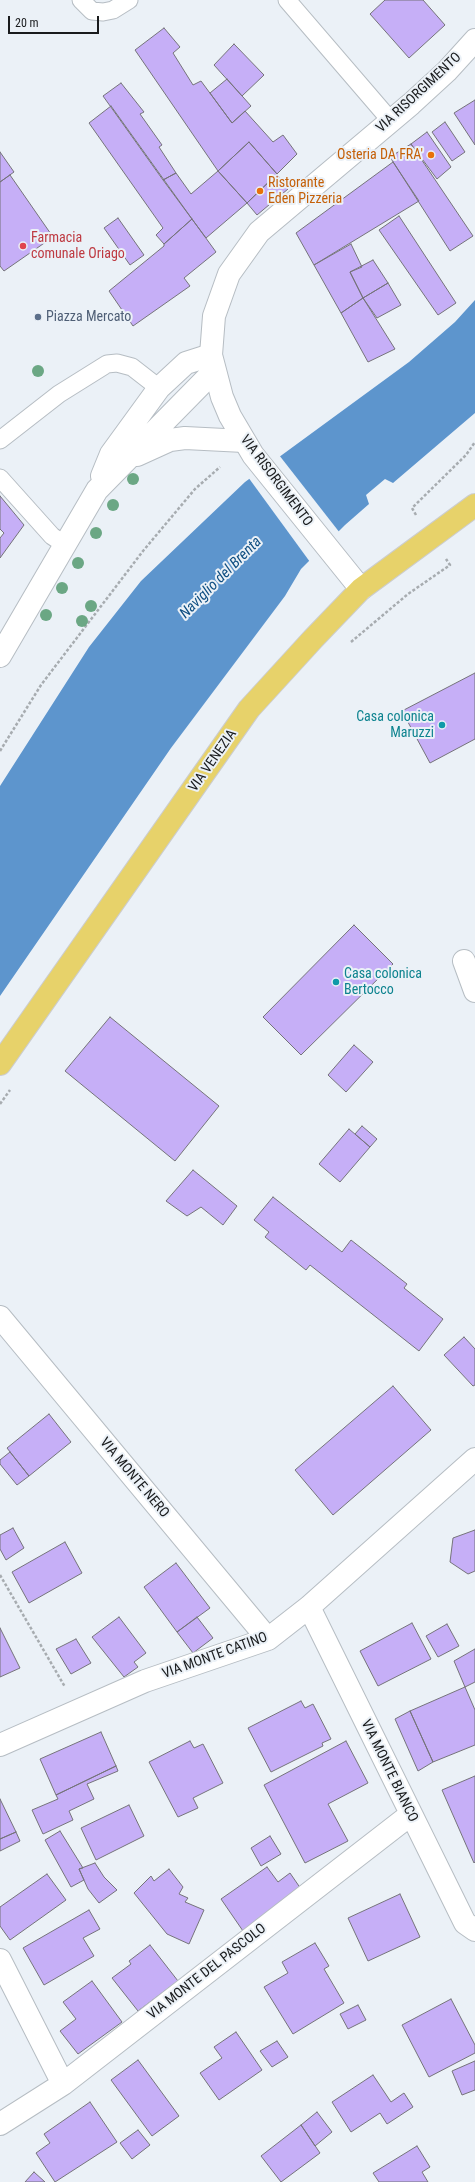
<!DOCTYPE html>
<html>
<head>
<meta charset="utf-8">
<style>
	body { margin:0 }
	#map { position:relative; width:475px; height:2182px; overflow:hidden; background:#ebf1f7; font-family:"Roboto Condensed",sans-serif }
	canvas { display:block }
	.scale { position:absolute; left:8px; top:16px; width:91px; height:18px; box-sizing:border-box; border:2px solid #191b1d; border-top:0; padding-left:5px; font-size:12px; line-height:14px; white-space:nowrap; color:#191b1d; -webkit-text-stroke:3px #ebf1f7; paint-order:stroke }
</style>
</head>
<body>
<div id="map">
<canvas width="475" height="2182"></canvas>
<div class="scale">20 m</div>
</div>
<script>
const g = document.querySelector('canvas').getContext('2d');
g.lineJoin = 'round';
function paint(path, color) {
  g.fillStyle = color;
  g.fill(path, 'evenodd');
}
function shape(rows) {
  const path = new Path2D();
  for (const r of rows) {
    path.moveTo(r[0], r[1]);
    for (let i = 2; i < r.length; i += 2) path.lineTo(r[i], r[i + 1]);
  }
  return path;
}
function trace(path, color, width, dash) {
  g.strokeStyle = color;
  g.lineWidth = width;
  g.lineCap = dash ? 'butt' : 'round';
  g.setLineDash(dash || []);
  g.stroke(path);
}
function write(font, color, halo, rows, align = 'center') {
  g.font = font + ' "Roboto Condensed",sans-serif';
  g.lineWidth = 4;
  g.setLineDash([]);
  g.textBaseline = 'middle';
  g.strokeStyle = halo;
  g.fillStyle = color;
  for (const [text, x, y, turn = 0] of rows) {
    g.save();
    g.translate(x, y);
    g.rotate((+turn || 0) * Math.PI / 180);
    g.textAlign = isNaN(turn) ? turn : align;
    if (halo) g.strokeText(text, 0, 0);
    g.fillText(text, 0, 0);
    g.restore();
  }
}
const water = shape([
	[475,300,475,413,393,483,385,479,366,495,369,504,345,525,301,569,285,596,171,748,0,996,0,786,89,647,141,581,245,482,409,362,455,322]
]);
const pier = shape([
	[279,455,340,533,310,562,248,477]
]);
const building = shape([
	[385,0,423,0,445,25,409,58,370,14,385,0],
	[164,28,180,47,173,53,193,85,201,81,232,123,245,111,273,142,283,135,297,154,277,174,249,142,218,171,135,50,164,28],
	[234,44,264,75,242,96,214,65,234,44],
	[227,79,251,106,232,123,210,93,227,79],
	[121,83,144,112,140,114,162,145,159,147,176,173,163,180,103,96,121,83],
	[475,100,475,145,454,113,475,100],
	[111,106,192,219,164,244,156,235,163,228,89,123,111,106],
	[445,122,465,152,452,161,432,132,445,122],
	[427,132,451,167,437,179,411,144,427,132],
	[249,142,277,174,247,203,218,171,249,142],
	[411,144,473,236,450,251,390,157,411,144],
	[0,152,14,172,0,182,0,152],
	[393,162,419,201,314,265,296,233,393,162],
	[218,171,247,203,206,238,163,180,176,173,191,194,218,171],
	[277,174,288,189,257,215,247,203,277,174],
	[10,175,53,237,4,271,0,266,0,182,10,175],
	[399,216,456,303,438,315,379,230,399,216],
	[118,218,144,255,130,265,104,228,118,218],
	[192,219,216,252,184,278,190,286,133,326,109,291,164,246,164,244,192,219],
	[351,244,362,267,350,272,363,298,341,313,314,265,351,244],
	[373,260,388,283,363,298,350,272,373,260],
	[388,283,401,305,377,318,363,298,388,283],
	[363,298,395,349,368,362,341,313,363,298],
	[0,496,24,525,0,558,0,538,4,533,0,529,0,496],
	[475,673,475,739,430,763,402,711,475,673],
	[354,925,393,964,301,1055,263,1017,354,925],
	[110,1017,219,1106,175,1161,65,1071,110,1017],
	[354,1045,373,1062,346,1092,328,1075,354,1045],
	[362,1126,377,1139,370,1147,355,1134,362,1126],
	[349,1129,370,1147,340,1182,319,1164,349,1129],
	[193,1170,237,1206,223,1225,201,1207,187,1216,166,1201,193,1170],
	[273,1197,342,1252,351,1240,407,1284,404,1288,443,1319,419,1351,310,1265,306,1270,265,1237,269,1232,254,1220,273,1197],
	[464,1337,475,1349,475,1385,473,1386,444,1355,464,1337],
	[393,1386,431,1430,333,1515,295,1470,393,1386],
	[49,1414,71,1442,29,1476,7,1448,49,1414],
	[10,1452,29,1476,17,1485,0,1464,0,1460,10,1452],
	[13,1528,24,1548,6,1560,0,1549,0,1535,13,1528],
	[475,1530,475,1571,468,1574,450,1562,453,1538,475,1530],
	[65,1542,82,1573,29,1603,12,1572,65,1542],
	[176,1563,210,1608,177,1632,144,1587,176,1563],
	[119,1617,146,1653,134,1662,138,1667,124,1677,92,1637,119,1617],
	[197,1617,213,1638,193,1653,177,1632,197,1617],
	[412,1623,431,1659,378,1686,360,1651,412,1623],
	[447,1624,459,1646,438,1657,426,1636,447,1624],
	[0,1628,20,1668,0,1677,0,1628],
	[76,1639,91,1663,71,1674,56,1649,76,1639],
	[475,1649,475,1682,465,1687,454,1661,475,1649],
	[465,1687,475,1710,475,1745,433,1762,410,1711,465,1687],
	[301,1701,305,1708,313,1704,331,1739,322,1743,323,1746,271,1772,248,1728,301,1701],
	[410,1711,433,1762,418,1771,395,1719,410,1711],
	[101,1732,116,1766,56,1795,40,1759,101,1732],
	[190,1741,194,1748,203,1744,223,1783,193,1798,198,1808,178,1817,149,1762,190,1741],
	[346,1741,368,1783,328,1804,348,1841,305,1863,264,1785,346,1741],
	[116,1766,118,1771,87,1784,94,1799,69,1811,73,1820,43,1834,32,1810,58,1799,56,1795,116,1766],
	[475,1776,475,1862,474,1863,442,1790,475,1776],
	[0,1799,16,1832,0,1839,0,1799],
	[129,1805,144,1836,96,1860,81,1828,129,1805],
	[60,1831,83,1868,79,1869,84,1880,71,1887,45,1840,60,1831],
	[16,1832,20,1841,0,1851,0,1839,16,1832],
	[270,1836,281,1854,261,1866,251,1848,270,1836],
	[95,1863,104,1877,117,1890,99,1903,88,1889,79,1869,95,1863],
	[267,1867,278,1882,290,1873,301,1889,243,1931,221,1899,267,1867],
	[169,1869,183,1887,179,1894,188,1898,185,1902,204,1910,189,1944,167,1934,134,1893,151,1876,154,1881,169,1869],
	[47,1874,66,1900,10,1940,0,1926,0,1907,47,1874],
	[400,1894,420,1937,368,1961,348,1918,400,1894],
	[89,1910,100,1929,83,1938,94,1956,44,1985,23,1948,89,1910],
	[315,1943,329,1966,324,1969,344,2003,293,2034,264,1987,288,1973,282,1962,315,1943],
	[150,1945,178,1981,138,2011,112,1978,131,1964,129,1961,150,1945],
	[92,1981,122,2022,78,2054,60,2031,76,2019,63,2002,92,1981],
	[451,1999,475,2045,475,2053,429,2077,402,2025,451,1999],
	[358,2005,366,2020,348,2029,340,2014,358,2005],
	[236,2032,262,2070,219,2100,200,2073,222,2058,214,2047,236,2032],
	[277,2041,288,2057,272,2067,260,2051,277,2041],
	[138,2060,179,2116,152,2136,111,2080,138,2060],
	[475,2061,475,2090,462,2095,452,2071,475,2061],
	[373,2075,391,2102,404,2093,413,2107,387,2124,380,2113,351,2132,332,2102,373,2075],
	[90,2102,117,2142,55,2182,36,2153,50,2143,44,2134,90,2102],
	[317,2112,332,2132,315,2146,301,2125,317,2112],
	[301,2125,320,2153,281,2182,261,2156,301,2125],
	[138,2130,150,2145,132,2159,120,2143,138,2130],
	[417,2146,430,2167,422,2172,428,2182,379,2182,373,2173,417,2146],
	[34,2172,45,2182,25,2182,34,2172]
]);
const path = shape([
	[416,515,412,508,466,455,475,442],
	[351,642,408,594,450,565,446,559],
	[0,751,41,685,143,551,195,489,220,467],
	[0,1104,10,1090],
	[0,1575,65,1687]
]);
const lane = shape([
	[81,0,92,11,103,12,113,10,129,0],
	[287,0,391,121],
	[0,440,59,394,107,364,117,363,132,367,159,388],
	[0,478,52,536,64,544]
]);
const street = shape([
	[137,455,170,440,185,438,244,441],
	[102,476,111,454,159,388,186,363,211,355],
	[0,656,97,490,214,371],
	[464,961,475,991],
	[0,1317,268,1639],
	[309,1607,465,1923,475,1930],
	[0,1745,145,1681,268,1639,309,1607,475,1459],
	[0,1960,63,2084],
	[0,2124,63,2084,410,1815]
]);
const secondary = shape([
	[361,589,253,455,230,416,222,397,211,355,214,316,229,274,259,232,411,104,447,71,475,40]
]);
const primary = shape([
	[0,1064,249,709,313,639,361,589,475,505]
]);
const trees = [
	[38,371],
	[133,479],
	[113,505],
	[96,533],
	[78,563],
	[62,588],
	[91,606],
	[46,615],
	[82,621]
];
const markers = [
	[431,155,4,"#e8710a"],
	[260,191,4,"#e8710a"],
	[23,246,4,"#e0444e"],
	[38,317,4,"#5c6f8a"],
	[442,725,4,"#0f9aa8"],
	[336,982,4,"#0f9aa8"]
];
const streetNames = [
	["VIA RISORGIMENTO",419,93,-43],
	["VIA RISORGIMENTO",276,481,53],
	["VIA VENEZIA",213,761,-55],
	["VIA MONTE NERO",134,1478,50],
	["VIA MONTE CATINO",215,1656,-20],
	["VIA MONTE BIANCO",389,1771,64],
	["VIA MONTE DEL PASCOLO",207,1972,-38]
];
const foodNames = [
	["Osteria DA FRA'",423,155],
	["Ristorante",268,183,"left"],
	["Eden Pizzeria",268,199,"left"]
];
const healthNames = [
	["Farmacia",31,238],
	["comunale Oriago",31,254]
];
const serviceNames = [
	["Piazza Mercato",46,317]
];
const cultureNames = [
	["Casa colonica",434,717],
	["Maruzzi",434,733],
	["Casa colonica",344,974,"left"],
	["Bertocco",344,990,"left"]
];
const waterNames = [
	["Naviglio del Brenta",221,578,-45]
];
paint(water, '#5d95cd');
paint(pier, '#ebf1f7');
paint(building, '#c6aff7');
trace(building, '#75737a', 1);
trace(lane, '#b6bdc3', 19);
trace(street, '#b6bdc3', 24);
trace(secondary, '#b6bdc3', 24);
trace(primary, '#cccdcd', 24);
trace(path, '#a7acb0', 2.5, [3, 2]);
trace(lane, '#fff', 17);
trace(street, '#fff', 22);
trace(secondary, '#fff', 22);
trace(primary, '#e7d26a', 22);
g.fillStyle = '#6ba784';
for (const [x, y] of trees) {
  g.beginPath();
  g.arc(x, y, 6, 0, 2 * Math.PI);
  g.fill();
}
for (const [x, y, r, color] of markers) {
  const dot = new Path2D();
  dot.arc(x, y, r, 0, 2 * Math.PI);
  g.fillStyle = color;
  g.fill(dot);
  trace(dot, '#ebf1f7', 1.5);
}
write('14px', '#191b1d', '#ebf1f7', streetNames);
write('14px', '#c56008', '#ebf1f7', foodNames, 'right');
write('14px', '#be3a42', '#ebf1f7', healthNames, 'left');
write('14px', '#4e5e75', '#ebf1f7', serviceNames, 'left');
write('14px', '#0d838f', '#ebf1f7', cultureNames, 'right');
write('italic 15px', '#0d4d81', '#ebf1f7', waterNames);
</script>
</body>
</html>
